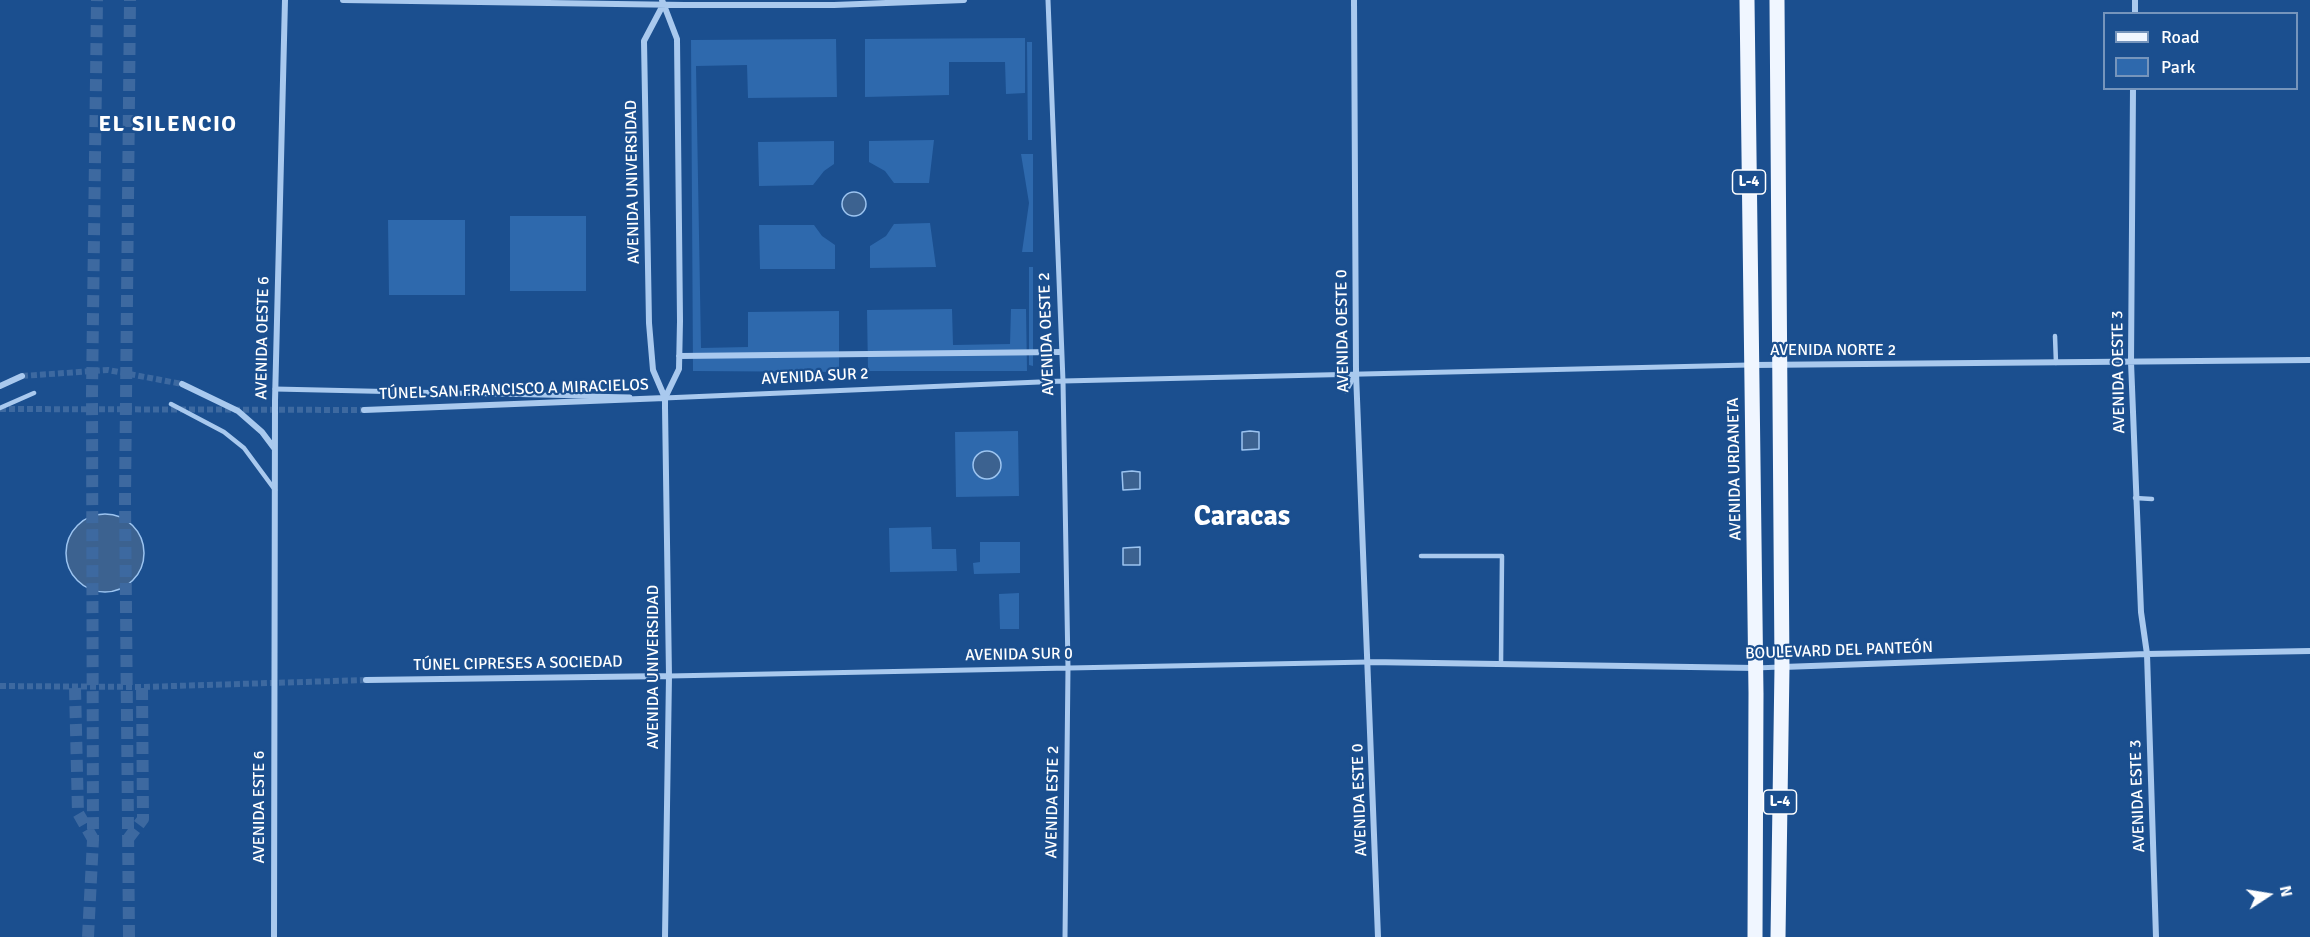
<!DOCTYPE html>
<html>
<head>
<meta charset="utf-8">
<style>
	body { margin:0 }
	#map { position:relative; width:2310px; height:937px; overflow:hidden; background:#1b4f8f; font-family:Signika,sans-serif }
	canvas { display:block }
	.legend { position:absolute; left:2103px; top:12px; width:195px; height:78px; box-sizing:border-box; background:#1b4f8f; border:2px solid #7695bc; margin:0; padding:8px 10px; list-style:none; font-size:18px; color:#fff }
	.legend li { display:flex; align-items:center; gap:12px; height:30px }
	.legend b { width:30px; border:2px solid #7695bc }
	.north { position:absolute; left:2238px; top:865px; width:60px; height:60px; -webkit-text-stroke:4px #1b4f8f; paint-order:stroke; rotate:78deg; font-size:16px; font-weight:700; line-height:24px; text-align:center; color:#fff }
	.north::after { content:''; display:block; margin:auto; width:21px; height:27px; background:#fff; clip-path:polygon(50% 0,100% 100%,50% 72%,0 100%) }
</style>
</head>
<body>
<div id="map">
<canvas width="2310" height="937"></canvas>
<ul class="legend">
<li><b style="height:8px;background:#f0f6ff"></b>Road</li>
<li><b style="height:16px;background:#2e69ad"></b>Park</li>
</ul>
<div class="north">N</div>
</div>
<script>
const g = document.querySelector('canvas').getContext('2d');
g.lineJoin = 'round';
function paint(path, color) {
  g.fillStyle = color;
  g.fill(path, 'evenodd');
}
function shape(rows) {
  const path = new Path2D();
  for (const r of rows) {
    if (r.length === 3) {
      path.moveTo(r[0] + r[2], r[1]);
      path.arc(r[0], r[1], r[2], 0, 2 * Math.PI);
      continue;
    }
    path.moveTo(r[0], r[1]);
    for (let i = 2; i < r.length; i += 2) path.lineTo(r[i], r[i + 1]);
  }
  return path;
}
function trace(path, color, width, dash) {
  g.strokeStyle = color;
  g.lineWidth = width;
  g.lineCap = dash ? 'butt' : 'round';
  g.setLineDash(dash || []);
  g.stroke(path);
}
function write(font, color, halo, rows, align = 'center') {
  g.font = font + ' Signika,sans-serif';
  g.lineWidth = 4.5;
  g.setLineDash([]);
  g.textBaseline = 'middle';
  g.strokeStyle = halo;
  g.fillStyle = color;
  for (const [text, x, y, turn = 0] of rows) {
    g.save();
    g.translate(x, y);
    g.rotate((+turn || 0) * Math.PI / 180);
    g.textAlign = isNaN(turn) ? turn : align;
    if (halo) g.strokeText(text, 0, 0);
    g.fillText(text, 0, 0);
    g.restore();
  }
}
const green = shape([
	[1025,38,1025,93,1006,94,1005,62,949,62,949,95,865,97,865,39],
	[836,39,837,97,748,98,747,65,696,66,701,348,748,347,748,312,839,311,839,372,693,371,691,40],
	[1027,42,1032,42,1032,140,1028,140],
	[934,140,929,183,894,183,885,171,869,162,869,141],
	[834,141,834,164,824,171,813,185,759,186,758,142],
	[1021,154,1033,154,1033,252,1022,252,1029,203],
	[510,216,586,216,586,291,510,291],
	[388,220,465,220,465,295,389,295],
	[930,223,936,267,870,268,870,246,886,236,894,224],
	[759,225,814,225,822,236,835,245,835,269,760,269],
	[1029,267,1033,267,1033,366,1029,365],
	[952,309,953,345,1010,344,1011,309,1026,309,1027,371,868,371,867,310],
	[1018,431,1019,496,956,497,955,432],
	[931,527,932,549,956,549,957,571,890,572,889,528],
	[980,542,1020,542,1020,573,974,574,973,563,980,562],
	[1019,593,1019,629,1000,629,999,594]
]);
const water = shape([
	[854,204,12],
	[1250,431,1259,432,1259,449,1242,450,1242,432,1250,431],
	[987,465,14],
	[1132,471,1140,472,1140,489,1123,490,1122,472,1132,471],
	[105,553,39],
	[1140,547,1140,565,1123,565,1123,548,1140,547]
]);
const minorTunnel = shape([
	[22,376,108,370,182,384],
	[0,409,364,410],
	[0,686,142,687,366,680]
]);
const secondaryTunnel = shape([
	[75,688,78,813,93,839],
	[128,839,143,819,142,687],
	[88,937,93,840,92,394,97,0],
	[129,937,125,499,130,0]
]);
const service = shape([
	[2055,336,2056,363],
	[171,404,224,432,244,448,275,490],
	[0,408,34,393],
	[2135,498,2152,499],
	[1421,556,1502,556,1501,663]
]);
const pedestrian = shape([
	[1048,0,1063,381,1068,668,1065,937],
	[275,389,630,397],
	[1346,391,1356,373],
	[664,398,1063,381,1749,365],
	[1756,668,1780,667],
	[669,676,1369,662]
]);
const minor = shape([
	[343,0,685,5,834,5,964,0],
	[662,0,677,39,680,321,679,369,665,398],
	[1354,0,1356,373,1378,937],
	[663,5,644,41,649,323,653,370,665,398,665,407,669,676,665,937],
	[2135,14,2135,0],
	[2133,88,2131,362,2141,612,2147,654,2156,937],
	[679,356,1061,352],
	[1753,365,2310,360],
	[182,384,238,411,262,432,274,448],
	[0,386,22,376],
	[364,410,665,398],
	[1369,662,1755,668],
	[1783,667,2147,654,2310,651],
	[366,680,669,676],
	[274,937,275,401,285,0]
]);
const primary = shape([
	[1747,0,1756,693,1755,937],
	[1777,0,1782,667,1778,937]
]);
const shields = [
	[1749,182,33],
	[1780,802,33]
];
const shieldNames = [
	["L-4",1749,182],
	["L-4",1780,802]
];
const streetNames = [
	["AVENIDA UNIVERSIDAD",633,182,-91],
	["AVENIDA OESTE 0",1343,331,-91],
	["AVENIDA OESTE 2",1047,334,-92],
	["AVENIDA OESTE 6",263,338,-89],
	["AVENIDA NORTE 2",1833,351],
	["AVENIDA OESTE 3",2119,372,-91],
	["AVENIDA SUR 2",815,377,-3],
	["TÚNEL SAN FRANCISCO A MIRACIELOS",514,390,-2],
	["AVENIDA URDANETA",1735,469,-91],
	["BOULEVARD DEL PANTEÓN",1839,651,-2],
	["AVENIDA SUR 0",1019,655,-1],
	["TÚNEL CIPRESES A SOCIEDAD",518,664,-1],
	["AVENIDA UNIVERSIDAD",654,667,-90],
	["AVENIDA ESTE 3",2138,796,-92],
	["AVENIDA ESTE 0",1360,800,-92],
	["AVENIDA ESTE 2",1053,802,-89],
	["AVENIDA ESTE 6",260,807,-90]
];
const districtNames = [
	["EL SILENCIO",168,125]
];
const townNames = [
	["Caracas",1242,518]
];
paint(green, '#2e69ad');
paint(water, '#3c6290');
trace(water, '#9cc4f0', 1.5);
trace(minorTunnel, '#3d69a0', 6, [6, 3]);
trace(secondaryTunnel, '#3d69a0', 12, [12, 6]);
trace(service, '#a9c9ee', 4.5);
trace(pedestrian, '#a9c9ee', 5);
trace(minor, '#a9c9ee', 6);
trace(primary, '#f0f6ff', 15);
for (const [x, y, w] of shields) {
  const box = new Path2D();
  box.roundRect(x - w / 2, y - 12, w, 24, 4.5);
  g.fillStyle = '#1b4f8f';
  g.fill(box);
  trace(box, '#fff', 1.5);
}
write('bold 15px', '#fff', null, shieldNames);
write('16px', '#fff', '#1b4f8f', streetNames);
g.letterSpacing = '1.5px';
write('bold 22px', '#fff', '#1b4f8f', districtNames);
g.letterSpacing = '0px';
write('bold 28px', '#fff', '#1b4f8f', townNames);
</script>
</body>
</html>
